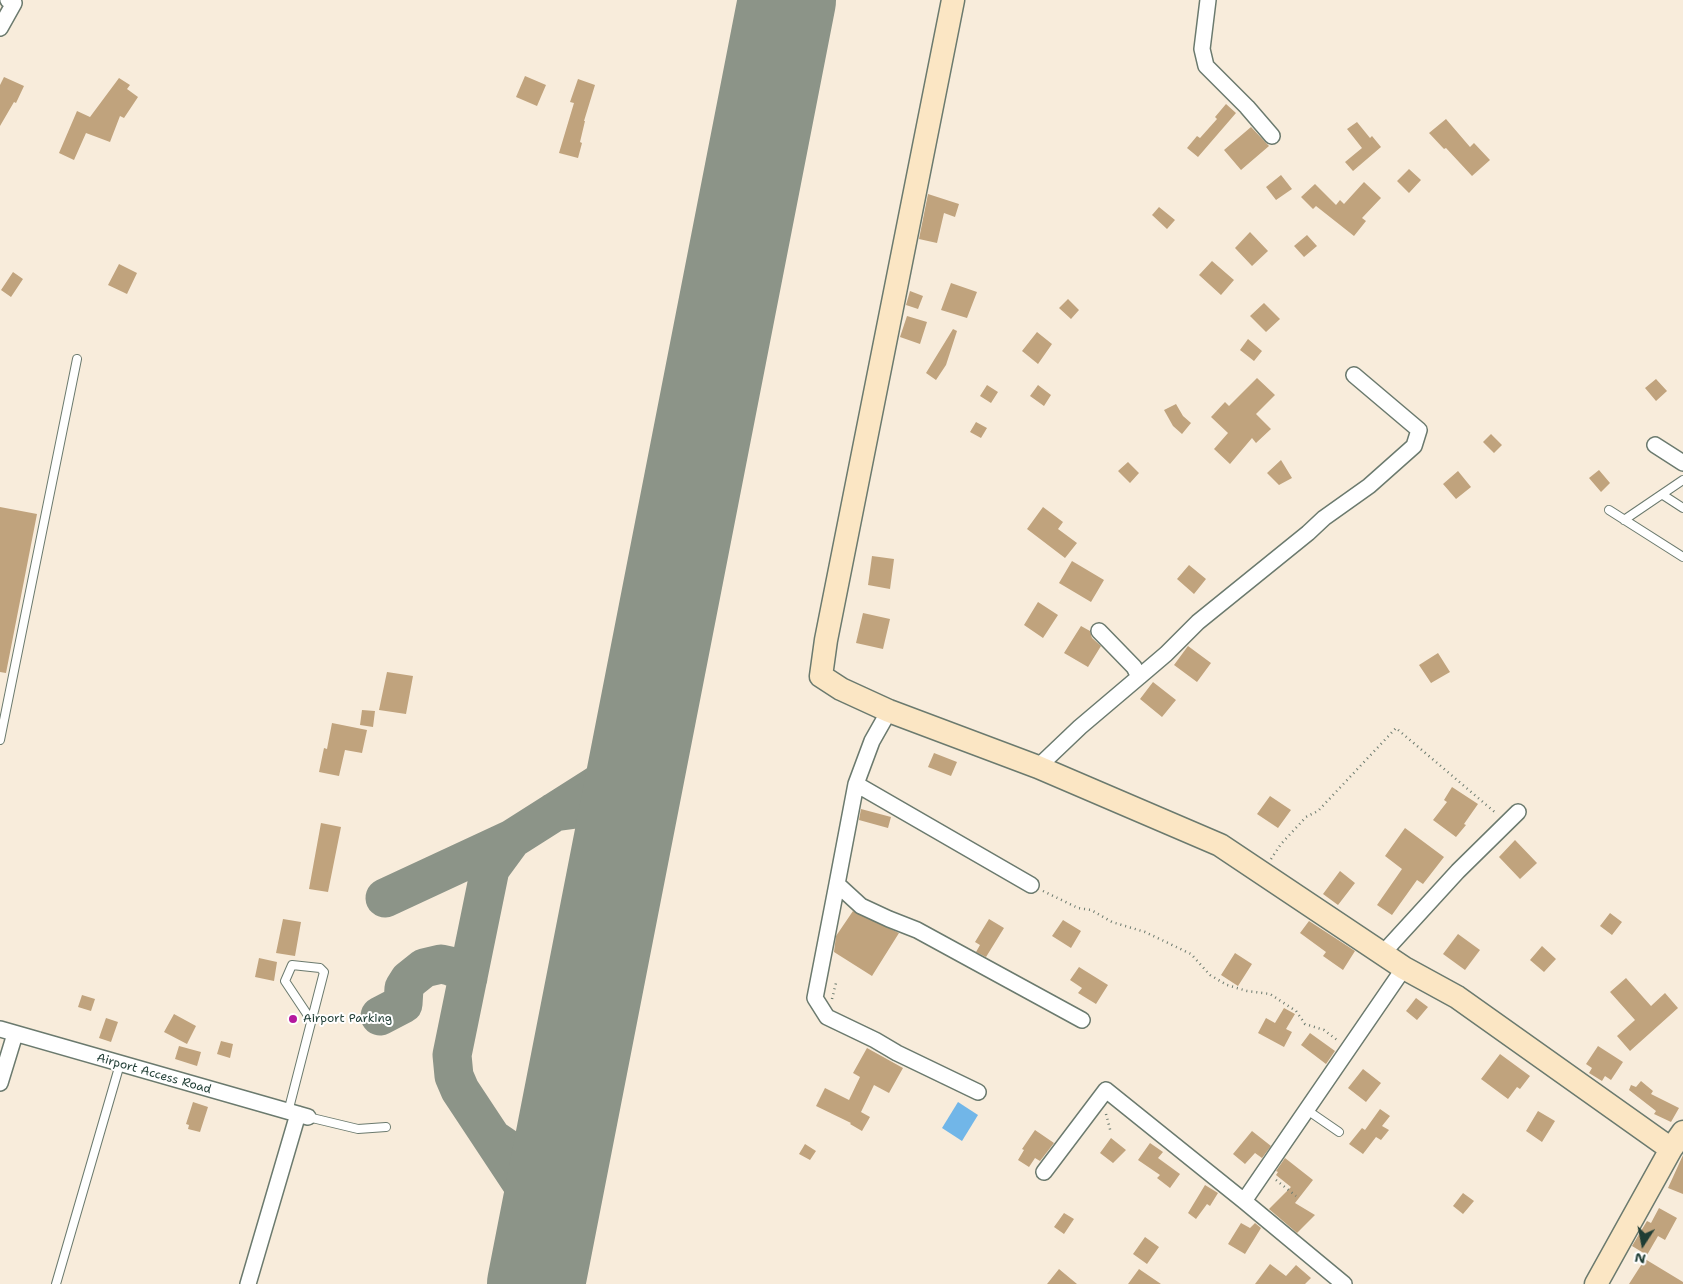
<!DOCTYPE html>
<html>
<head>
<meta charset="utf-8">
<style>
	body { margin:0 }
	#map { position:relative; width:1683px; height:1284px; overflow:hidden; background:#f8ecdb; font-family:"Shantell Sans",sans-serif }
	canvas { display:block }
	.north { position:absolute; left:1618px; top:1219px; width:50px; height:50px; -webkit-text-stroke:4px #fff; paint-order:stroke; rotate:191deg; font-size:14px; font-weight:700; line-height:20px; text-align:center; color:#1f3d34 }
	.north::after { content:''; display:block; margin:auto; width:18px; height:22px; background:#1f3d34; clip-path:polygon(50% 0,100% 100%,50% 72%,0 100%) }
</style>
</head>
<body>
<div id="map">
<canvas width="1683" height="1284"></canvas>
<div class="north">N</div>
</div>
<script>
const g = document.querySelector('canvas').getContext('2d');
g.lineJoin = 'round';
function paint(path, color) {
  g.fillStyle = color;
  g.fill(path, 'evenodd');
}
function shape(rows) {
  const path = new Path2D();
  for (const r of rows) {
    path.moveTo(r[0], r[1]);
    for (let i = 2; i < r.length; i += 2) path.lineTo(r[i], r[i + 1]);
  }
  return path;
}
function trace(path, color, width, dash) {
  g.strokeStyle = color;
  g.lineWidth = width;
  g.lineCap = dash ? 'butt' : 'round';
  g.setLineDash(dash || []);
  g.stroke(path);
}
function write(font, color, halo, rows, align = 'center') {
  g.font = font + ' "Shantell Sans",sans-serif';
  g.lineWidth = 4;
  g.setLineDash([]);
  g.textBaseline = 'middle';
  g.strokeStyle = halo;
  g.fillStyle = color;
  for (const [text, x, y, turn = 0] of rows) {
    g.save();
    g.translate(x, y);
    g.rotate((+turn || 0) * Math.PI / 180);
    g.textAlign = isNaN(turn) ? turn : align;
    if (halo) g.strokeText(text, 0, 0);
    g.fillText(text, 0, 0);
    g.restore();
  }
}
const water = shape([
	[958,1102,978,1115,962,1141,942,1128]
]);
const taxiway = shape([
	[554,812,576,809,589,811,599,815,616,831,618,840,613,889],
	[512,839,490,869,452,1055,454,1076,460,1090,548,1223],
	[385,898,512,839,638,759],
	[380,1016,403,1004,404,988,409,980,424,968,441,964,450,966,462,971,468,978],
	[493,1139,512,1152,524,1154,537,1151,549,1144,560,1135,570,1110]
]);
const runway = shape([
	[536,1284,787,0]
]);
const building = shape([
	[525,76,546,85,537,106,516,97],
	[4,77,24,86,16,103,14,102,0,126,0,85],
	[119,78,130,85,127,89,138,97,124,118,120,116,110,142,86,133,74,160,59,153,77,111,90,117],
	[578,79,595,85,584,121,585,121,580,142,582,143,578,158,559,153,574,103,570,102],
	[1226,104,1236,113,1198,157,1187,148,1197,136,1200,138,1217,119,1215,117],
	[1446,119,1470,147,1474,143,1490,160,1472,176,1446,148,1444,149,1429,133],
	[1357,122,1370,138,1372,136,1381,147,1353,171,1345,162,1362,148,1347,129],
	[1251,127,1269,146,1241,170,1224,150],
	[1409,169,1421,180,1409,193,1397,181],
	[1281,175,1292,189,1276,200,1266,187],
	[1364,182,1381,198,1362,218,1366,221,1354,236,1316,206,1313,209,1301,197,1315,184,1336,205,1340,200,1344,204],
	[928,194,959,204,955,217,944,213,937,243,919,239],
	[1159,207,1175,220,1167,229,1152,215],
	[1250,232,1268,251,1252,266,1235,248],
	[1307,235,1317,246,1304,257,1294,246],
	[1212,261,1234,280,1221,295,1199,275],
	[119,264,137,273,127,294,108,285],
	[13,272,23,279,11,297,1,290],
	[951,283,977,292,967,318,941,310],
	[910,291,923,296,918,309,906,305],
	[1068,299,1079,310,1071,319,1059,308],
	[1264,303,1280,319,1266,332,1250,316],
	[907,316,927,322,920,344,900,337],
	[953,329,957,331,946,365,936,380,926,373],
	[1037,332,1052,344,1038,364,1022,351],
	[1248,339,1262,351,1254,361,1240,350],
	[1257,378,1275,395,1256,414,1271,429,1256,443,1252,438,1230,464,1214,449,1228,433,1211,417,1225,402,1229,406],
	[1656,379,1667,391,1656,401,1645,388],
	[987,385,998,392,991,403,980,396],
	[1038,385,1051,395,1044,406,1030,396],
	[1176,404,1183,416,1191,423,1182,434,1173,426,1164,410],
	[976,422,987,428,981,438,970,432],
	[1491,434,1502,445,1494,453,1483,442],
	[1281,460,1292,478,1279,485,1267,473],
	[1128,462,1139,473,1130,483,1118,471],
	[1599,470,1610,483,1601,492,1589,478],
	[1458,471,1471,487,1456,499,1443,484],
	[0,507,37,514,6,673,0,672],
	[1043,507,1063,522,1058,529,1077,543,1065,558,1027,529],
	[872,556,894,559,890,589,868,585],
	[1072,561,1104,580,1091,602,1059,583],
	[1189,565,1206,579,1194,594,1177,579],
	[1038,602,1058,615,1043,638,1024,625],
	[863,613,890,619,883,649,856,643],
	[1081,626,1090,631,1092,638,1101,646,1088,667,1064,653],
	[1188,646,1211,663,1197,682,1174,665],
	[1438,653,1450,672,1431,683,1419,665],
	[387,672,413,676,406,714,379,710],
	[1153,682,1176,700,1162,717,1140,699],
	[362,710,375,711,373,727,360,725],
	[332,723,367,730,362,753,345,750,339,776,319,772,324,748,327,749],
	[934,753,957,762,951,776,928,767],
	[1452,787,1478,804,1464,824,1466,825,1456,837,1433,820,1447,802,1444,800],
	[1270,796,1291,810,1278,828,1257,814],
	[861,809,891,817,888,828,859,820],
	[321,823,341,827,328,892,309,889],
	[1405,828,1444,857,1423,884,1417,880,1392,915,1377,905,1402,869,1385,856],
	[1515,840,1537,863,1520,879,1499,857],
	[1340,871,1355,883,1338,905,1323,894],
	[853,911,899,933,872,976,834,952,836,936],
	[1610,913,1622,922,1612,935,1600,926],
	[283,919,301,922,295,956,276,953],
	[989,919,1004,928,986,957,976,952,980,945,975,942],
	[1063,920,1081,931,1071,948,1052,936],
	[1309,921,1355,951,1343,970,1323,956,1326,952,1300,933],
	[1458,934,1480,950,1465,970,1443,954],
	[1542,946,1556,959,1544,972,1530,960],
	[1235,953,1252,964,1238,986,1221,975],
	[259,958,277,962,274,981,255,977],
	[1079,967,1108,985,1096,1004,1078,993,1082,988,1070,980],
	[1626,978,1651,1006,1665,993,1678,1008,1630,1051,1617,1036,1635,1020,1610,992],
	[82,995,95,999,91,1011,78,1007],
	[1416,998,1428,1007,1417,1020,1406,1011],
	[1284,1008,1295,1014,1286,1029,1292,1032,1284,1047,1258,1033,1266,1018,1275,1023],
	[174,1014,196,1026,187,1044,164,1032],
	[106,1018,118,1022,111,1042,99,1038],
	[1310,1033,1335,1051,1326,1064,1301,1045],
	[221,1041,233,1044,230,1058,217,1054],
	[179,1046,201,1052,197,1066,175,1059],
	[1598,1046,1623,1062,1611,1080,1605,1076,1602,1081,1589,1073,1592,1068,1586,1064],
	[867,1048,903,1068,889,1093,874,1085,861,1112,870,1117,862,1131,850,1124,851,1123,816,1106,825,1088,849,1100,860,1077,853,1073],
	[1500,1054,1530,1076,1520,1089,1517,1087,1508,1099,1481,1079],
	[1363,1069,1381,1083,1366,1102,1348,1088],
	[1641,1081,1653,1091,1651,1094,1679,1108,1671,1122,1654,1114,1656,1111,1629,1090,1631,1085,1636,1087],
	[193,1102,208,1107,200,1132,188,1129,189,1125,186,1124],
	[1380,1109,1390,1116,1382,1126,1389,1130,1381,1140,1376,1137,1363,1154,1349,1144,1362,1128,1365,1130],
	[1538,1111,1555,1121,1542,1142,1526,1131],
	[1035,1130,1054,1143,1040,1161,1035,1158,1029,1167,1018,1160,1024,1150,1022,1149],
	[1252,1131,1271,1146,1262,1158,1255,1153,1245,1164,1233,1154],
	[1111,1138,1126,1150,1113,1163,1100,1153],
	[1150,1143,1163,1152,1158,1158,1180,1174,1170,1188,1157,1178,1160,1175,1138,1160],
	[805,1144,816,1151,810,1160,799,1154],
	[1683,1155,1683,1194,1668,1188],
	[1285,1158,1313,1180,1295,1203,1315,1215,1297,1233,1269,1209,1291,1187,1276,1175,1278,1172,1276,1171],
	[1205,1185,1218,1193,1210,1206,1207,1204,1196,1219,1188,1213],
	[1463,1193,1474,1201,1463,1214,1453,1206],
	[1659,1208,1677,1218,1665,1240,1658,1236,1647,1255,1632,1246,1647,1221,1651,1223],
	[1064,1213,1074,1219,1064,1234,1054,1227],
	[1241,1223,1250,1228,1255,1223,1261,1228,1245,1254,1228,1244],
	[1145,1237,1159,1247,1147,1264,1133,1254],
	[1645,1259,1683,1282,1683,1284,1629,1284],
	[1270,1264,1286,1276,1296,1265,1311,1278,1305,1284,1255,1284],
	[1059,1269,1077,1284,1047,1284],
	[1139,1269,1161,1284,1128,1284]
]);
const path = shape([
	[1271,859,1281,844,1306,817,1318,811,1396,728,1497,814],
	[1043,891,1078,908,1091,910,1112,922,1145,932,1191,954,1210,975,1227,985,1247,991,1270,994,1296,1011,1305,1024,1324,1030,1337,1040],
	[832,999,836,983],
	[1106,1114,1111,1133],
	[1276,1180,1296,1196]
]);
const lane = shape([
	[1663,495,1683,508],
	[1609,510,1683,557],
	[1624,520,1683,480],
	[0,740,77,359],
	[1307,1110,1339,1132],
	[288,1112,324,972,320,968,292,965,285,981,311,1020],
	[308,1117,358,1129,386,1127],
	[56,1284,120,1064]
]);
const street = shape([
	[1208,0,1202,49,1206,66,1247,107,1272,136],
	[0,28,14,3,8,0],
	[1655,445,1683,463],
	[1139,677,1166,654,1198,622,1308,533,1324,518,1369,486,1414,446,1419,430,1354,375],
	[889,711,872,741,856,784,1031,885],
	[1038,767,1080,727,1139,677,1134,667,1099,631],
	[856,784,837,884,861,906,889,919,917,930,1082,1020],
	[837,884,815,998,827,1017,875,1040,897,1053,978,1092],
	[1383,953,1458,871,1518,812],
	[0,1029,308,1117],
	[0,1083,15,1034],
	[1044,1172,1106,1090,1244,1201,1344,1284],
	[1244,1201,1404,968],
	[248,1284,298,1114]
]);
const secondary = shape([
	[953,0,826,640,821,676,841,689,889,711,1038,767,1220,845,1404,968,1457,997,1671,1149],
	[1596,1284,1671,1149,1683,1132]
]);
const markers = [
	[293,1019,5,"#b5179e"]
];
const poiNames = [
	["Airport Parking",303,1019]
];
const streetNames = [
	["Airport Access Road",154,1074,16]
];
paint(water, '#71b6e8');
trace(taxiway, '#8c9488', 39);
trace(runway, '#8c9488', 98);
paint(building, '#c0a37d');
trace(lane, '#6b7a6e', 10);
trace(street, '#6b7a6e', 18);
trace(secondary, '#6b7a6e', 25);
trace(path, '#6b7a6e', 2.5, [1, 4]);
trace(lane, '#fff', 8);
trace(street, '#fff', 15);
trace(secondary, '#fbe6c4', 22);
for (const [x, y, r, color] of markers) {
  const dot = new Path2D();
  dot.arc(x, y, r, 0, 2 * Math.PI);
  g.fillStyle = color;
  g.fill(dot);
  trace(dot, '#fff', 2);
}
write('12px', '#1f3d34', '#fff', poiNames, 'left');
write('12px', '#1f3d34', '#fff', streetNames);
</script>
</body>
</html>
